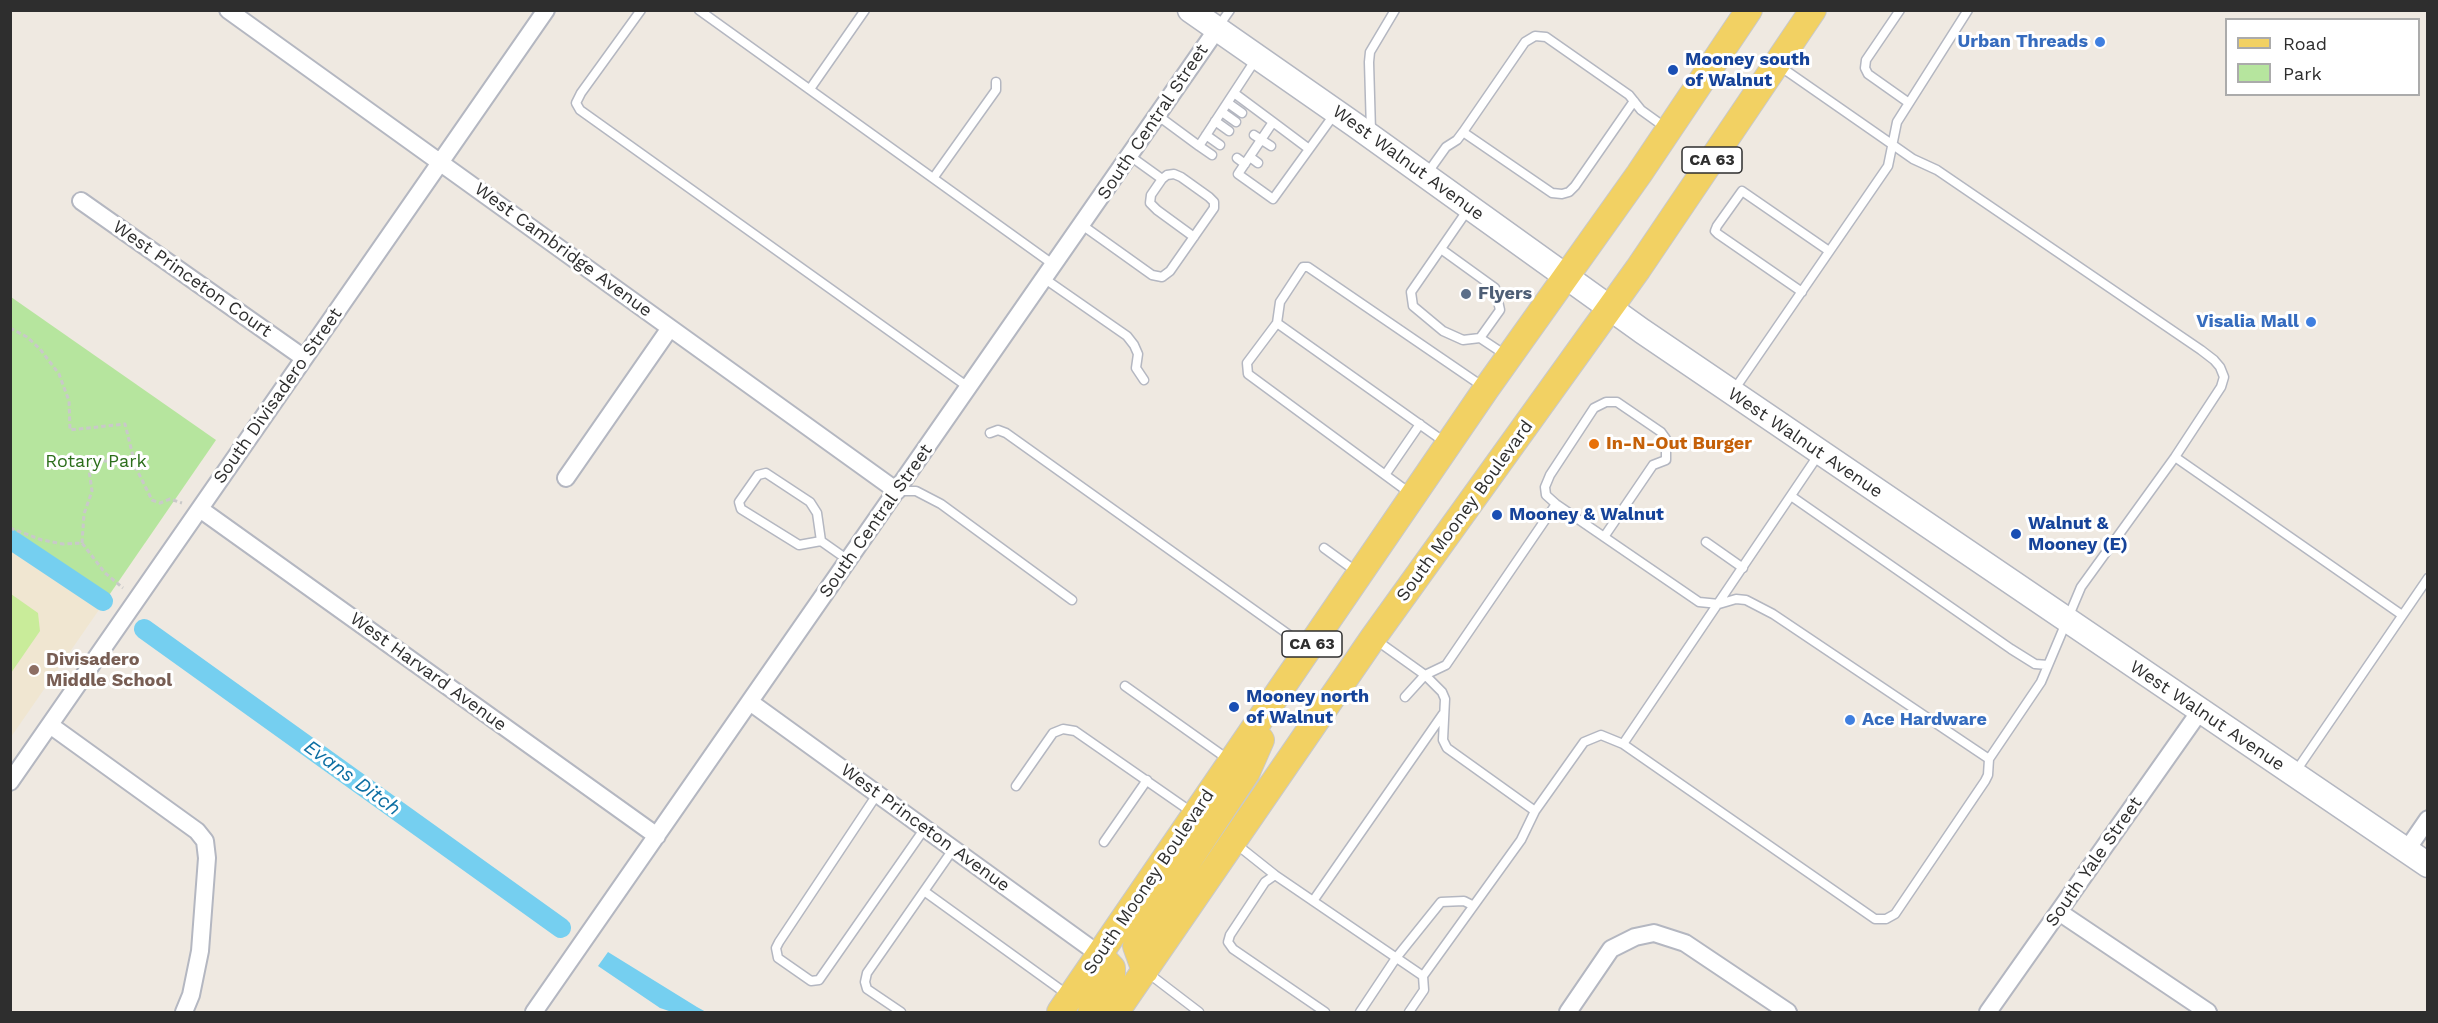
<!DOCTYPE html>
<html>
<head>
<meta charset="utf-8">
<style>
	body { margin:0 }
	#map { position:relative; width:2438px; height:1023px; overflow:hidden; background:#efe9e1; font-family:"Work Sans",sans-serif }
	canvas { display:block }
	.frame { position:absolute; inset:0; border:12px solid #2e2e2e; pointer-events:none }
	.legend { position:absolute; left:2225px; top:18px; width:195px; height:78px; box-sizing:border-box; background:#fff; border:2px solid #ababab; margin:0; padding:8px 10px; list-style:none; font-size:18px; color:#2e2e2e }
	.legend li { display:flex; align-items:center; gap:12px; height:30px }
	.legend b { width:30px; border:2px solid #ababab }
</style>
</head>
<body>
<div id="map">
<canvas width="2438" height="1023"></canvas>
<div class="frame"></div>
<ul class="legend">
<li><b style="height:8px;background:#f2d163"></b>Road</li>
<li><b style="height:16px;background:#b6e59e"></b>Park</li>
</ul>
</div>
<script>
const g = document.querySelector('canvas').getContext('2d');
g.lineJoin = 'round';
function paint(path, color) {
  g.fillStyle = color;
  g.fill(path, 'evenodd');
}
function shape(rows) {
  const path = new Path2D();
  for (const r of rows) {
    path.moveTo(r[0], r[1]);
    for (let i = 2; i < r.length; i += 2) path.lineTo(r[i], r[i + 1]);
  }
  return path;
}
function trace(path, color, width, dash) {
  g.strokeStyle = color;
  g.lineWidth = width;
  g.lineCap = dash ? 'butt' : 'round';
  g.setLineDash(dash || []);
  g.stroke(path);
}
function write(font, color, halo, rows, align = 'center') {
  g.font = font + ' "Work Sans",sans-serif';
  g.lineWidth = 6;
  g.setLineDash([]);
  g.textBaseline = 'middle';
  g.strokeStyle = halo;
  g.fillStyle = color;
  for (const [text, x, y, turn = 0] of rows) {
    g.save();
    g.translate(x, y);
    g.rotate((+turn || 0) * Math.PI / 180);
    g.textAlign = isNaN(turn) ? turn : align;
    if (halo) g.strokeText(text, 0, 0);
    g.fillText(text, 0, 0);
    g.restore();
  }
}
const education = shape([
	[11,539,103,604,11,737]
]);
const green = shape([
	[11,297,216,440,103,604,11,539]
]);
const pitch = shape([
	[11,594,38,613,40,631,11,673]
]);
const water = shape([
	[608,952,697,1007,706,1012,672,1012,660,1008,598,966]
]);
const canal = shape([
	[10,539,103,601],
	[144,629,561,928]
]);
const path = shape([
	[10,328,27,337,40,349,59,374,69,401,70,430,125,424,136,468,152,500,160,503,170,499,182,503],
	[10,528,42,540,63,544,82,543,105,573,123,588],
	[82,543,84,514,92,491,88,463,133,458]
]);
const lane = shape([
	[641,10,581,93,576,103,580,110,968,387],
	[699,10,1054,265],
	[1900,10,1866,60,1865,68,1868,74,1909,103],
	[1218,27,1230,10],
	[810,89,865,10],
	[1234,93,1273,122],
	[1228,103,1242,113],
	[1222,112,1236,122],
	[1157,115,1199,146,1256,59],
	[1215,121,1229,131],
	[1371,131,1369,62,1370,52,1395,10],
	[1463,132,1552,193,1562,194,1569,192,1575,186,1634,101],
	[1206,135,1220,145],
	[1254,135,1271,146],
	[1199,146,1212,155],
	[1309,149,1273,122,1238,174,1273,199,1336,112],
	[1250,157,1258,163],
	[1237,158,1245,164],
	[1426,175,1446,147,1457,140,1463,132,1525,42,1535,36,1546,37,1629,95,1641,110,1666,128],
	[934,177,996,90,996,82],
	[1162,179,1151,195,1150,203,1157,210,1194,237],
	[1469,208,1411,292,1413,306,1443,331,1463,340,1480,338,1507,356],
	[1082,225,1152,275,1162,277,1170,271,1214,208,1214,202,1209,197,1181,177,1174,174,1167,175,1162,179,1130,156],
	[1441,249,1495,288,1500,310,1480,338],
	[1045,279,1127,336,1134,345,1138,354,1136,368,1144,380],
	[1802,292,1718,234,1715,231,1717,226,1742,191,1829,251],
	[1277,323,1446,443],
	[1734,390,1888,166,1897,122,1968,10],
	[990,433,998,430,1006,433,1306,647],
	[2175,457,2402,615],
	[1385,475,1420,424],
	[897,491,916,491,941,504,1072,600],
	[1411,494,1248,374,1247,363,1277,323,1280,302,1303,267,1308,267,1485,388],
	[1791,496,2011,649,2035,664,2048,665],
	[1604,537,1653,465,1666,460,1666,439,1661,432,1617,402,1606,402,1594,408,1550,475,1545,487,1546,495,1556,504,1699,602,1719,604,1736,599,1746,600,1773,614,1989,759],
	[821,541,799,545,741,509,739,502,758,475,766,473,810,502,817,513,821,541,848,560],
	[1706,542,1743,568],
	[1324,548,1357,572],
	[1376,640,1425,675,1442,692,1445,699,1443,740,1447,748,1535,811],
	[1125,686,1229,760],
	[1405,697,1425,675,1446,665,1556,504],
	[1623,744,1819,454],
	[2296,771,2428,578],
	[1016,786,1053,733,1063,729,1075,731,1193,813],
	[878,793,779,942,776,948,778,958,811,981,819,980,925,828],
	[1104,842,1147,780],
	[1236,844,1275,875,1423,976,1521,840,1535,811,1584,742,1601,735,1623,744,1875,919,1886,919,1895,914,1985,781,1988,775,1989,759,2041,682,2081,587,2175,457,2221,387,2224,377,2220,367,2214,360,2201,350,1937,170,1913,159,1893,145,1778,65],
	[1275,875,1265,882,1230,935,1228,942,1233,949,1325,1012],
	[924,891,1068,995],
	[1313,901,1443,714],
	[1148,973,1199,1012],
	[901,1012,867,989,865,982,867,973,954,848],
	[1360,1012,1396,958,1441,902,1464,901,1472,905],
	[1409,1012,1424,990,1423,976]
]);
const street = shape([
	[228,10,897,491],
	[81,201,304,358],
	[566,478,670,328],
	[200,509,657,836],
	[750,702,1100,955],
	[50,725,197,831,205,841,207,858,200,951,191,995,184,1012],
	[10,782,546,10],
	[2406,851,2428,819],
	[2059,912,2208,1012],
	[534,1012,1217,29],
	[1568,1012,1611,949,1635,937,1654,933,1685,943,1788,1012],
	[1988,1012,2200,711]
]);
const secondary = shape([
	[1190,10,1355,125,1642,331,2428,865]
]);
const primary = shape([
	[1145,971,1136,946,1138,937,1247,772,1261,740],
	[1060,1012,1486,389,1639,174,1749,10],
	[1091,1012,1112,980,1112,968,1100,955],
	[1116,1012,1373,638,1638,269,1813,10]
]);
const markers = [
	[2100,42,6,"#3f7fe0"],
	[1673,70,6,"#1a4fb4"],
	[1466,294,6,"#5c6f8a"],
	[2311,322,6,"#3f7fe0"],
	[1594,444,6,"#e8710a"],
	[1497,515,6,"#1a4fb4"],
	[2016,534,6,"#1a4fb4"],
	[34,670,6,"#8d6e63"],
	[1234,707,6,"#1a4fb4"],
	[1850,720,6,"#3f7fe0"]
];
const shields = [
	[1712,160,60],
	[1312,644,60]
];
const shieldNames = [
	["CA 63",1712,160],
	["CA 63",1312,644]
];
const shopNames = [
	["Urban Threads",2088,42],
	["Visalia Mall",2299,322],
	["Ace Hardware",1862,720,"left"]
];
const transitNames = [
	["Mooney south",1685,60],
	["of Walnut",1685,81],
	["Mooney & Walnut",1509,515],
	["Walnut &",2028,524],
	["Mooney (E)",2028,545],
	["Mooney north",1246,697],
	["of Walnut",1246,718]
];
const streetNames = [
	["South Central Street",1153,122,-56],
	["West Walnut Avenue",1408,163,36],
	["West Cambridge Avenue",563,250,36],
	["West Princeton Court",192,279,35],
	["South Divisadero Street",278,396,-55],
	["West Walnut Avenue",1805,443,34],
	["South Mooney Boulevard",1465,511,-54],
	["South Central Street",876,521,-55],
	["West Harvard Avenue",428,672,36],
	["West Walnut Avenue",2207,716,34],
	["West Princeton Avenue",925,828,36],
	["South Yale Street",2094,862,-55],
	["South Mooney Boulevard",1149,882,-56]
];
const serviceNames = [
	["Flyers",1478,294]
];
const foodNames = [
	["In-N-Out Burger",1606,444]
];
const parkNames = [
	["Rotary Park",96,462]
];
const educationNames = [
	["Divisadero",46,660],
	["Middle School",46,681]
];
const waterNames = [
	["Evans Ditch",352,778,36]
];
paint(education, '#f0e6d1');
paint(green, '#b6e59e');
paint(pitch, '#c9ec9a');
paint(water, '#75cff0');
trace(canal, '#75cff0', 20);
trace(lane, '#b4b7c1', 11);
trace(street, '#b4b7c1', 20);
trace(secondary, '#b4b7c1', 27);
trace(primary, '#c9c9c9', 28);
trace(path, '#c9c9c9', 3, [4.5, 3]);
trace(lane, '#fff', 8);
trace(street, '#fff', 16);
trace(secondary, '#fff', 24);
trace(primary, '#f2d163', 26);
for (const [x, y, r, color] of markers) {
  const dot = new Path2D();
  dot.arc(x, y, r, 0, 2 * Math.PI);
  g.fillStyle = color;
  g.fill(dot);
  trace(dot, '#fff', 2);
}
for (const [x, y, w] of shields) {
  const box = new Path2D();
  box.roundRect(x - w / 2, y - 13, w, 26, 4.5);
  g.fillStyle = '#fff';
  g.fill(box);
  trace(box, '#2e2e2e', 1.5);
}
write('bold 16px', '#2e2e2e', null, shieldNames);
write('bold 18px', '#366cbe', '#fff', shopNames, 'right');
write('bold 18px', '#164399', '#fff', transitNames, 'left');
write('18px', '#2e2e2e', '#fff', streetNames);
write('bold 18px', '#4e5e75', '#fff', serviceNames, 'left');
write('bold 18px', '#c56008', '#fff', foodNames, 'left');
write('18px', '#2c6e1b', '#fff', parkNames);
write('bold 18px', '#785e54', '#fff', educationNames, 'left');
write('italic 20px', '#0d6fa3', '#fff', waterNames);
</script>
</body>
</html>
